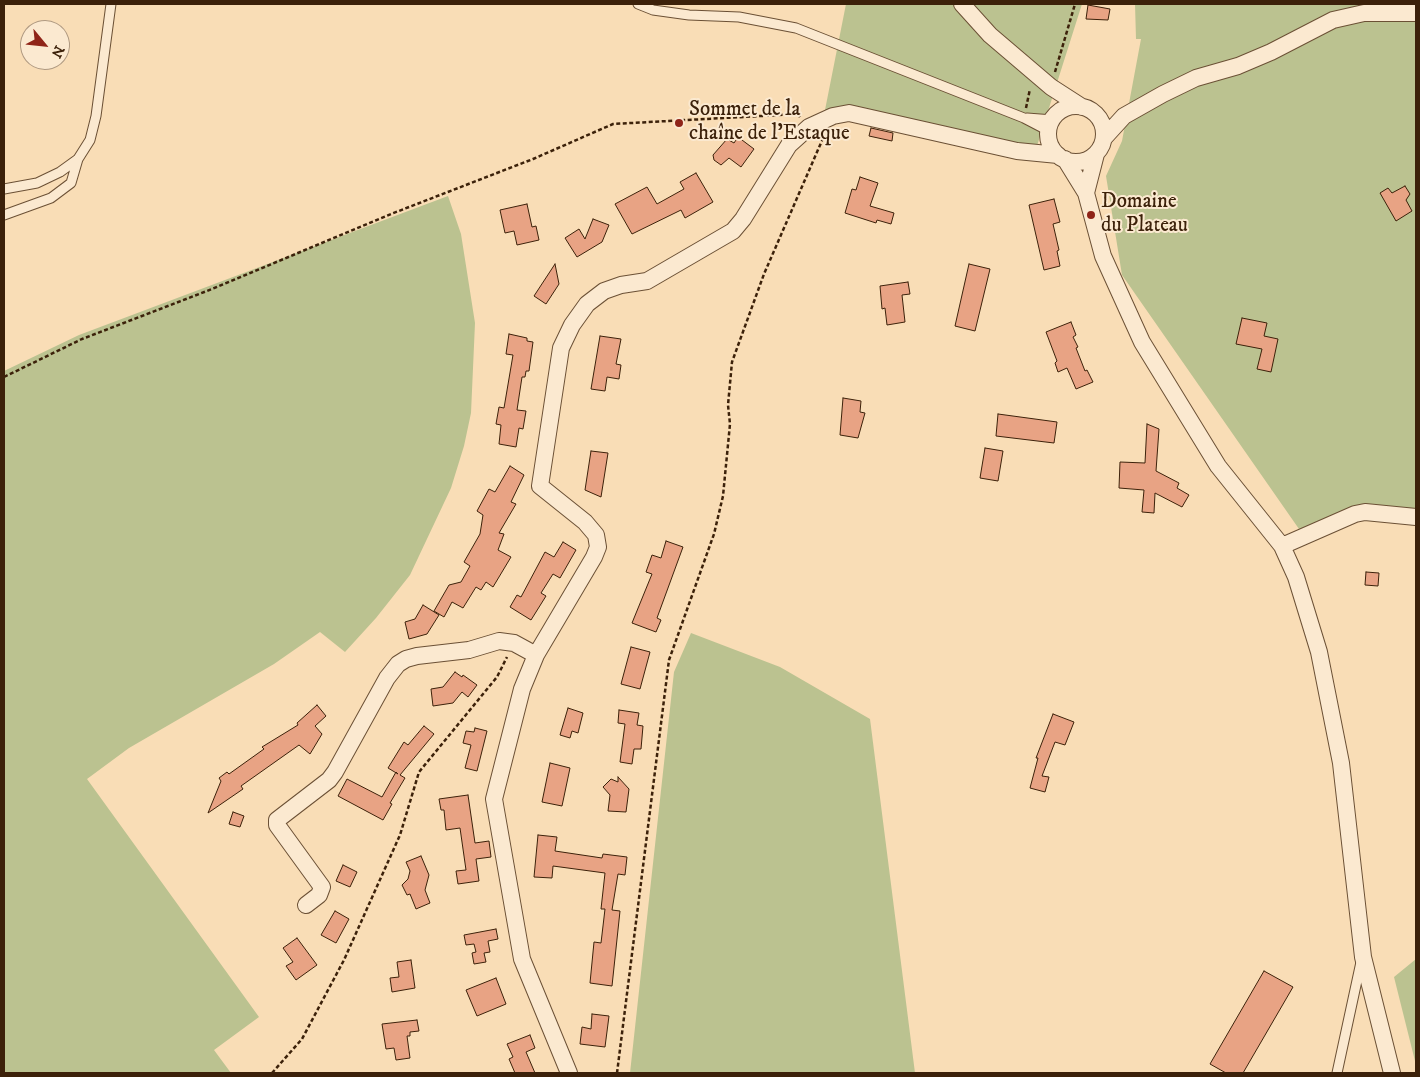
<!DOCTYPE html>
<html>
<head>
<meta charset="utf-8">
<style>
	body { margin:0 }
	#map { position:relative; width:1420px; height:1077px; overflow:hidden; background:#f9ddb6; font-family:"IM FELL DW Pica",serif }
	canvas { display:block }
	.frame { position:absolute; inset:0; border:5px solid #3c210a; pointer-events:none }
	.north { position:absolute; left:20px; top:20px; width:50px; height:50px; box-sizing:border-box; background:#fbe9d0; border:1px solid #af9981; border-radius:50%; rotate:118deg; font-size:14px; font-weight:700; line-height:20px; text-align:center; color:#3c210a }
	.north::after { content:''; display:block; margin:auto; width:18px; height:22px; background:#8f2418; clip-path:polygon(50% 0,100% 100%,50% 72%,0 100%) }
</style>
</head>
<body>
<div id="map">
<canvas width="1420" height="1077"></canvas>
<div class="frame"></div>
<div class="north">N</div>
</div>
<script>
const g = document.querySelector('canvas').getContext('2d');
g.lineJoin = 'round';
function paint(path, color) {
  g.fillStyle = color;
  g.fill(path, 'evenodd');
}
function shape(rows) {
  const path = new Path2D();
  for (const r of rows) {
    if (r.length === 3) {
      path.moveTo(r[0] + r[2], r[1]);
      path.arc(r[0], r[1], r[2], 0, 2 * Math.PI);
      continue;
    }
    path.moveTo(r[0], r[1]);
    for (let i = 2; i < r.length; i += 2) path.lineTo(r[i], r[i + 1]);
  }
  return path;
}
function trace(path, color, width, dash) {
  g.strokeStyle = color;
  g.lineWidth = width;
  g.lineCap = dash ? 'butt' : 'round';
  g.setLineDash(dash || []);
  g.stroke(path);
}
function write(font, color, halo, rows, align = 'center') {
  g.font = font + ' "IM FELL DW Pica",serif';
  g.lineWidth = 4;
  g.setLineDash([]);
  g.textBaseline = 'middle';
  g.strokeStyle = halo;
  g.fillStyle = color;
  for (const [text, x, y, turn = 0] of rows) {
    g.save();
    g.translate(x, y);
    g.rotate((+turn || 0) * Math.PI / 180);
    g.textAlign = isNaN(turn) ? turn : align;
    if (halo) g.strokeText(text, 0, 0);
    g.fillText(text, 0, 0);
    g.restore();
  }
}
const green = shape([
	[846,4,1082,4,1036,149,825,110],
	[1135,4,1416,4,1416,525,1347,519,1299,529,1122,275,1106,176,1122,141,1141,39,1136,39],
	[448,196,461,234,475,323,471,413,464,446,451,488,410,575,376,618,345,652,320,632,274,664,129,748,87,779,259,1017,214,1050,231,1073,4,1073,4,371,79,335],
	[691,633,780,667,870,719,915,1073,630,1073,674,672],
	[1416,959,1416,1065,1394,977]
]);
const building = shape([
	[1088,5,1110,9,1108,20,1086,19,1088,5],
	[871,128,893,133,892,141,869,136,871,128],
	[738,137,754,149,741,167,729,158,721,165,714,160,713,155,727,139,734,143,738,137],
	[696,173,713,202,685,218,681,210,632,234,615,204,647,187,657,204,684,189,680,182,696,173],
	[860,177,878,183,870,206,894,213,891,224,877,220,876,223,845,213,852,189,856,190,860,177],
	[1405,186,1410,194,1406,200,1412,211,1396,221,1380,193,1388,188,1392,193,1405,186],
	[1054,199,1060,222,1053,224,1059,250,1057,251,1060,266,1044,270,1029,205,1054,199],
	[527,204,532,227,536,226,539,240,517,245,514,231,505,233,500,210,527,204],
	[593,219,609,225,602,242,577,257,565,238,579,229,585,239,593,219],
	[555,264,559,284,546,304,534,296,555,264],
	[969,264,990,269,975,331,955,326,969,264],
	[908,282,910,294,902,295,905,322,887,325,885,308,882,309,880,286,908,282],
	[1242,318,1267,323,1264,336,1278,339,1271,372,1257,369,1262,349,1236,344,1242,318],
	[1071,322,1076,335,1073,337,1078,347,1076,348,1085,371,1087,370,1093,382,1076,389,1067,368,1058,372,1055,363,1057,361,1046,332,1071,322],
	[509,334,527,338,527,341,533,342,529,371,526,371,525,377,522,377,517,410,526,411,523,429,519,428,516,447,499,444,501,425,496,424,499,407,504,408,513,355,506,354,509,334],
	[600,336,621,339,616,364,621,365,619,379,607,377,605,391,591,389,600,336],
	[843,398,861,401,860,412,865,413,858,438,840,435,843,398],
	[998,414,1057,422,1054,443,996,436,998,414],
	[1147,424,1159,429,1156,471,1179,483,1177,488,1189,495,1182,507,1155,493,1154,513,1142,512,1144,490,1119,488,1120,462,1145,463,1147,424],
	[985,448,1003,451,998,481,980,478,985,448],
	[591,451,608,453,601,497,585,490,591,451],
	[510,466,524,475,511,502,516,504,499,533,504,534,498,550,511,557,493,587,486,582,481,590,476,587,463,608,452,602,444,617,434,611,449,585,461,582,470,566,464,562,480,534,483,515,477,511,489,489,495,492,510,466],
	[666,541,683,547,657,618,661,620,656,632,632,623,652,574,646,572,652,555,661,558,666,541],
	[563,542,576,550,560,578,553,574,541,593,546,596,531,620,510,607,517,595,521,597,545,552,554,557,563,542],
	[1366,572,1379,573,1378,586,1365,585,1366,572],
	[423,605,439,615,427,634,409,639,405,622,415,619,423,605],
	[631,647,650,652,640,689,621,684,631,647],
	[455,672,462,677,463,675,477,685,468,697,462,692,453,703,433,706,431,689,443,687,455,672],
	[317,705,326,716,315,726,322,734,310,754,299,745,241,786,243,789,208,813,221,781,219,778,227,772,229,774,264,749,262,747,298,725,297,723,317,705],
	[568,708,583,713,578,733,572,731,570,738,560,735,568,708],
	[619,710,639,713,637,725,643,726,641,749,634,749,632,764,620,762,625,724,618,723,619,710],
	[1053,714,1074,722,1065,745,1055,742,1042,776,1049,777,1045,792,1030,788,1038,758,1036,758,1053,714],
	[424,726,434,734,400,775,405,778,390,803,392,804,383,820,338,796,347,779,382,797,396,772,398,774,388,768,404,742,408,745,424,726],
	[475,728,487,731,477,771,465,768,471,745,463,743,466,731,474,732,475,728],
	[550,763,570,768,562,806,542,802,550,763],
	[618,777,629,789,626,812,608,811,610,795,603,787,611,779,618,782,618,777],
	[468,795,475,843,489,841,491,857,476,859,479,881,458,884,456,871,466,870,460,828,446,830,444,810,441,810,439,799,468,795],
	[233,812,244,816,240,827,229,824,233,812],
	[538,835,557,837,555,851,602,858,603,854,627,857,625,875,618,874,612,910,620,911,612,986,590,983,594,942,601,943,605,909,601,909,605,873,553,866,552,878,534,877,538,835],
	[421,856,429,875,425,890,430,903,416,909,410,894,407,895,402,885,408,879,410,871,406,862,421,856],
	[343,865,357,872,350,887,336,881,343,865],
	[335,911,349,919,336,943,321,935,335,911],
	[496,929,498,939,488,941,490,952,484,953,486,962,474,964,472,953,476,952,474,944,466,945,464,935,496,929],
	[297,938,317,965,296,980,286,966,293,962,283,948,297,938],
	[411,960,415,988,392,992,390,978,399,977,397,962,411,960],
	[1264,971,1293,987,1243,1073,1226,1073,1210,1064,1264,971],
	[496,978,506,1004,477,1016,466,990,496,978],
	[592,1014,609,1016,605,1047,580,1044,582,1027,591,1029,592,1014],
	[417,1020,419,1031,410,1032,410,1036,407,1036,410,1058,396,1060,394,1048,386,1049,382,1024,417,1020],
	[530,1035,535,1048,526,1052,535,1073,515,1073,509,1059,513,1057,507,1044,530,1035]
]);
const path = shape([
	[1055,72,1075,4],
	[1026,108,1030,89],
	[4,377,82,339,212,289,391,214,533,159,613,124,798,114,800,117],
	[272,1073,302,1039,344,960,400,835,419,772,497,677,507,657],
	[617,1073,669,660,714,534,723,496,730,424,728,405,732,362,764,274,824,136]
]);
const lane = shape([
	[638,4,653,10,689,15,739,17,796,28,1024,118,1049,131],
	[1027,118,1053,120],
	[4,189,37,183,60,172,78,159,90,140,96,116,111,4],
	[4,215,51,198,71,183,78,159],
	[1337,1073,1361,962]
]);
const street = shape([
	[962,4,990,35,1051,87,1082,107],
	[1076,134,28],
	[1104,138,1124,116,1163,94,1196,78,1238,66,1271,52,1333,20,1364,13,1416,13],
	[1065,159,1086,193,1103,256,1142,342,1218,466,1282,546,1296,577,1319,652,1341,763,1363,957,1392,1073],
	[1086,193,1096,154],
	[1282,546,1355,514,1365,512,1416,517],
	[306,905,319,895,322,887,277,825,277,820,329,780,335,772,387,678,398,664,406,659,417,656,469,650,499,641,514,643,536,655],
	[569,1073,522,959,494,799,522,689,536,655,594,557,598,547,596,535,585,522,540,486,561,348,572,325,587,304,604,291,621,285,647,281,733,231,743,219,789,145,809,127,833,116,849,113,1017,151,1058,155]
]);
const markers = [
	[679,123,5,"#8f2418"],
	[1091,215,5,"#8f2418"]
];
const poiNames = [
	["Sommet de la",689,111],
	["chaîne de l'Estaque",689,135],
	["Domaine",1101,203],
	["du Plateau",1101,227]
];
paint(green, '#bbc290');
paint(building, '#e8a384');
trace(building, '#3c210a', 1);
trace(lane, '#6b5035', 11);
trace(street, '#6b5035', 18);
trace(path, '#3c210a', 2.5, [4, 2.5]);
trace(lane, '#fbe9d0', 9);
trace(street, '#fbe9d0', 16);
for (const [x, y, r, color] of markers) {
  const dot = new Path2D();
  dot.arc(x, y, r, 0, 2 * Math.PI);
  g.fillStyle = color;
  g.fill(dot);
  trace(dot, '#fbe9d0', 2);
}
write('21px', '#3c210a', '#fbe9d0', poiNames, 'left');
</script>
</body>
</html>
